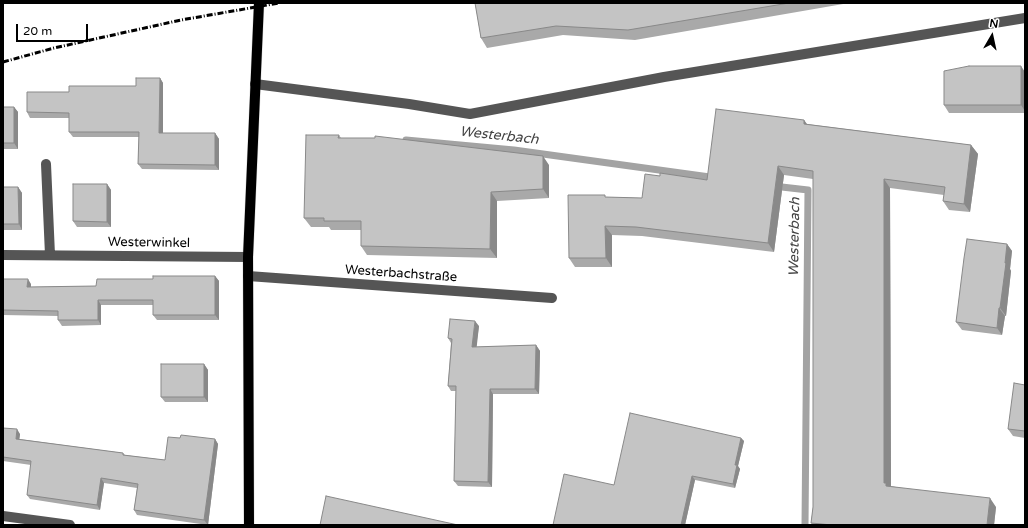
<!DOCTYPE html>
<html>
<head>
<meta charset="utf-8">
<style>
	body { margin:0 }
	#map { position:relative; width:1028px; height:528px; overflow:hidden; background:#fff; font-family:"Varela Round",sans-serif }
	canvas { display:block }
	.frame { position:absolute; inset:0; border:4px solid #000; pointer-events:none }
	.north { position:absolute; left:972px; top:16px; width:40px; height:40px; -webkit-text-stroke:3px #fff; paint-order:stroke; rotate:9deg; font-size:11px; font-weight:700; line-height:16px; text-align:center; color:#000 }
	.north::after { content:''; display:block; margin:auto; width:14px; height:18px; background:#000; clip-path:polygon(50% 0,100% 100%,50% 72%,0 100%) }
	.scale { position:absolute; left:16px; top:24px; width:72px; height:18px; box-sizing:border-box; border:2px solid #000; border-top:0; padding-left:5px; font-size:12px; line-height:14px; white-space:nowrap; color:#000; -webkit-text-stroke:3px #fff; paint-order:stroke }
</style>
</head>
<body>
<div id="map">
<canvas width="1028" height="528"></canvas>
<div class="frame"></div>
<div class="north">N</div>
<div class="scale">20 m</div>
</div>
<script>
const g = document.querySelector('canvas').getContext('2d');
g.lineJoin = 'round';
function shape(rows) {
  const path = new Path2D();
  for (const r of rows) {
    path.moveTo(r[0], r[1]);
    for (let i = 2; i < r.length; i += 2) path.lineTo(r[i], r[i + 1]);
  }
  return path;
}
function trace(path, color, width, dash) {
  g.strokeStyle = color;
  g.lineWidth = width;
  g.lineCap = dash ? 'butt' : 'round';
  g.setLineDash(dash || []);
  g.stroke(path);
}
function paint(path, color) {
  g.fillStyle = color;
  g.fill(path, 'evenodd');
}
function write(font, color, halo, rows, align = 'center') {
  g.font = font + ' "Varela Round",sans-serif';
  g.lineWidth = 3.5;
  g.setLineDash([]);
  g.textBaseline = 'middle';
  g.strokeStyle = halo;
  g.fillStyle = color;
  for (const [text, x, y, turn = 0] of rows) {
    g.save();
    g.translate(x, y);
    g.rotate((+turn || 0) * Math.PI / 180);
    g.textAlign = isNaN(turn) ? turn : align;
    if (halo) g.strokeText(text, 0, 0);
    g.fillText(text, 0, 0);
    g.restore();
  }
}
const stream = shape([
	[406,140,514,150,717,178],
	[773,186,808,190,805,525]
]);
const minor = shape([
	[255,84,409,104,470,114,664,77,1025,18],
	[46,164,50,255],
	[3,255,248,257],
	[248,276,552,298],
	[3,516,70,525]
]);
const major = shape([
	[249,525,248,257,259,3]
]);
const rail = shape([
	[3,62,54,48,181,20,279,3]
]);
const wall = shape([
	[475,3,849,3,635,40,563,35,487,48,481,38],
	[1025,72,1025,113,949,113,944,105],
	[160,78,163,83,163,133,215,133,219,139,219,170,142,169,138,164,139,137,73,137,69,132,69,118,30,118,27,112,69,92,136,86],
	[3,107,14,107,18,112,18,149,3,149],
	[804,120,807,124,971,145,978,154,970,212,949,210,943,201,944,195,890,188,891,486,996,507,994,525,813,525,811,523,813,507,813,179,784,175,774,252,642,236,612,235,612,267,575,267,569,258,606,197,642,198,660,176,707,180],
	[339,135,341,138,549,165,549,198,497,201,497,258,367,255,361,246,361,230,331,230,329,227,311,227,304,218],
	[107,184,111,190,111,227,77,227,73,221],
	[3,187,18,187,22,193,22,230,3,230],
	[1007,244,1012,251,1010,269,1011,271,1006,316,1005,316,1002,335,962,330,956,322],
	[215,276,219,281,219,320,157,320,153,315,153,305,101,305,101,325,62,326,58,320,58,316,3,315,3,279,31,284,31,287,96,286,153,279],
	[479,326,476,347,536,345,540,351,539,394,493,394,492,487,458,486,454,481,456,391,451,391,448,386,451,343,448,338],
	[204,364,208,370,208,402,165,402,161,397],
	[1025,385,1025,438,1013,436,1008,429],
	[3,428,20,434,19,439,123,453,125,455,165,460,180,438,215,439,218,444,208,525,137,515,134,510,137,488,104,483,100,510,30,499,27,495,31,465,3,461],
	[741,438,744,441,738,466,740,469,735,488,695,480,685,525,553,525,614,485]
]);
const shadedWall = shape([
	[1021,66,1025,72,1025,111,1021,105],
	[160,78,163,83,163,138,159,133],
	[14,107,18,112,18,149,14,143],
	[804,120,810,129,804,124],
	[215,133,219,139,219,170,215,165],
	[971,145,978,154,970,212,964,204],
	[543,156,549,165,549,198,543,189],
	[778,166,784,175,774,252,768,243],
	[884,179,890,188,891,490,892,494,884,483],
	[107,184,111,190,111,227,107,222],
	[18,187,22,193,22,230,19,224],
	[491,192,497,201,497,258,490,249],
	[605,226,612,235,612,267,606,258],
	[1007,244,1012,251,1010,269,1011,271,1006,316,1000,308,1005,263],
	[215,276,219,281,219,320,215,315],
	[28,279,31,284,31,292,27,287],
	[98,300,101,305,101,325,98,320],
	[999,308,1005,316,1002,335,997,328],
	[475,321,479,326,476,353,472,347],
	[536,345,540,351,539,394,535,389],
	[204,364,208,370,208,402,204,397],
	[490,389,493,394,492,487,488,482],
	[17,429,20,434,19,443,16,439],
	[741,438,744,441,738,466,740,469,735,488,733,484,735,465],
	[215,439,218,444,208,525,204,520],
	[692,476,695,480,685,525,681,525],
	[101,478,104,483,100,510,97,505],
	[990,498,996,507,994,525,987,525]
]);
const building = shape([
	[475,3,789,3,628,30,556,26,481,38,475,3],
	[969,66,1021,66,1021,105,944,105,944,71,969,66],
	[136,78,160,78,159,133,215,133,215,165,138,164,139,132,69,132,69,113,27,112,27,92,69,92,69,86,136,86,136,78],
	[3,107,14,107,14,143,3,143,3,107],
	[716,109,804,120,804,124,971,145,964,204,943,201,945,187,884,179,884,483,886,483,886,486,990,498,987,525,832,525,811,523,813,507,813,171,778,166,768,243,636,227,605,226,606,258,569,258,568,195,605,195,605,197,642,198,645,174,660,176,660,173,707,180,716,109],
	[306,135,339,135,338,138,375,138,375,136,543,156,543,189,491,192,490,249,361,246,361,221,324,221,324,218,304,218,306,135],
	[73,184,107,184,107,222,73,221,73,184],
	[3,187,18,187,19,224,3,224,3,187],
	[967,239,1007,244,1005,263,1006,263,1000,308,999,308,997,328,956,322,964,258,967,239],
	[153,276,215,276,215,315,153,315,153,300,98,300,98,320,58,320,58,311,3,310,3,279,28,279,27,287,96,286,97,279,153,279,153,276],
	[450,319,475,321,472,347,536,345,535,389,490,389,488,482,454,481,456,386,448,386,452,339,448,338,450,319],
	[161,364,204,364,204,397,161,397,161,364],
	[1014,383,1025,385,1025,431,1008,429,1014,383],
	[630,413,741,438,735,465,737,465,733,484,692,476,681,525,553,525,564,474,614,485,630,413],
	[3,428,17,429,16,439,123,453,123,455,165,460,168,437,180,438,181,435,215,439,204,520,134,510,138,484,101,478,97,505,27,495,31,461,3,457,3,428],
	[326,496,458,525,320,525,326,496]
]);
const streetNames = [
	["Westerwinkel",149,243,1],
	["Westerbachstraße",401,274,4]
];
const waterNames = [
	["Westerbach",499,136,6],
	["Westerbach",795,237,-89]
];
trace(stream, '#a3a3a3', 7);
trace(major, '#dbdbdb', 11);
trace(minor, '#555', 10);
trace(major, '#000', 10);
trace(rail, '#000', 3, [6, 2, 1, 2]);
paint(wall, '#a9a9a9');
paint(shadedWall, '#898989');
paint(building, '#c4c4c4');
trace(building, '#898989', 1);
write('13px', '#000', '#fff', streetNames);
write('italic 14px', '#444', '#fff', waterNames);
</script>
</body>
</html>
